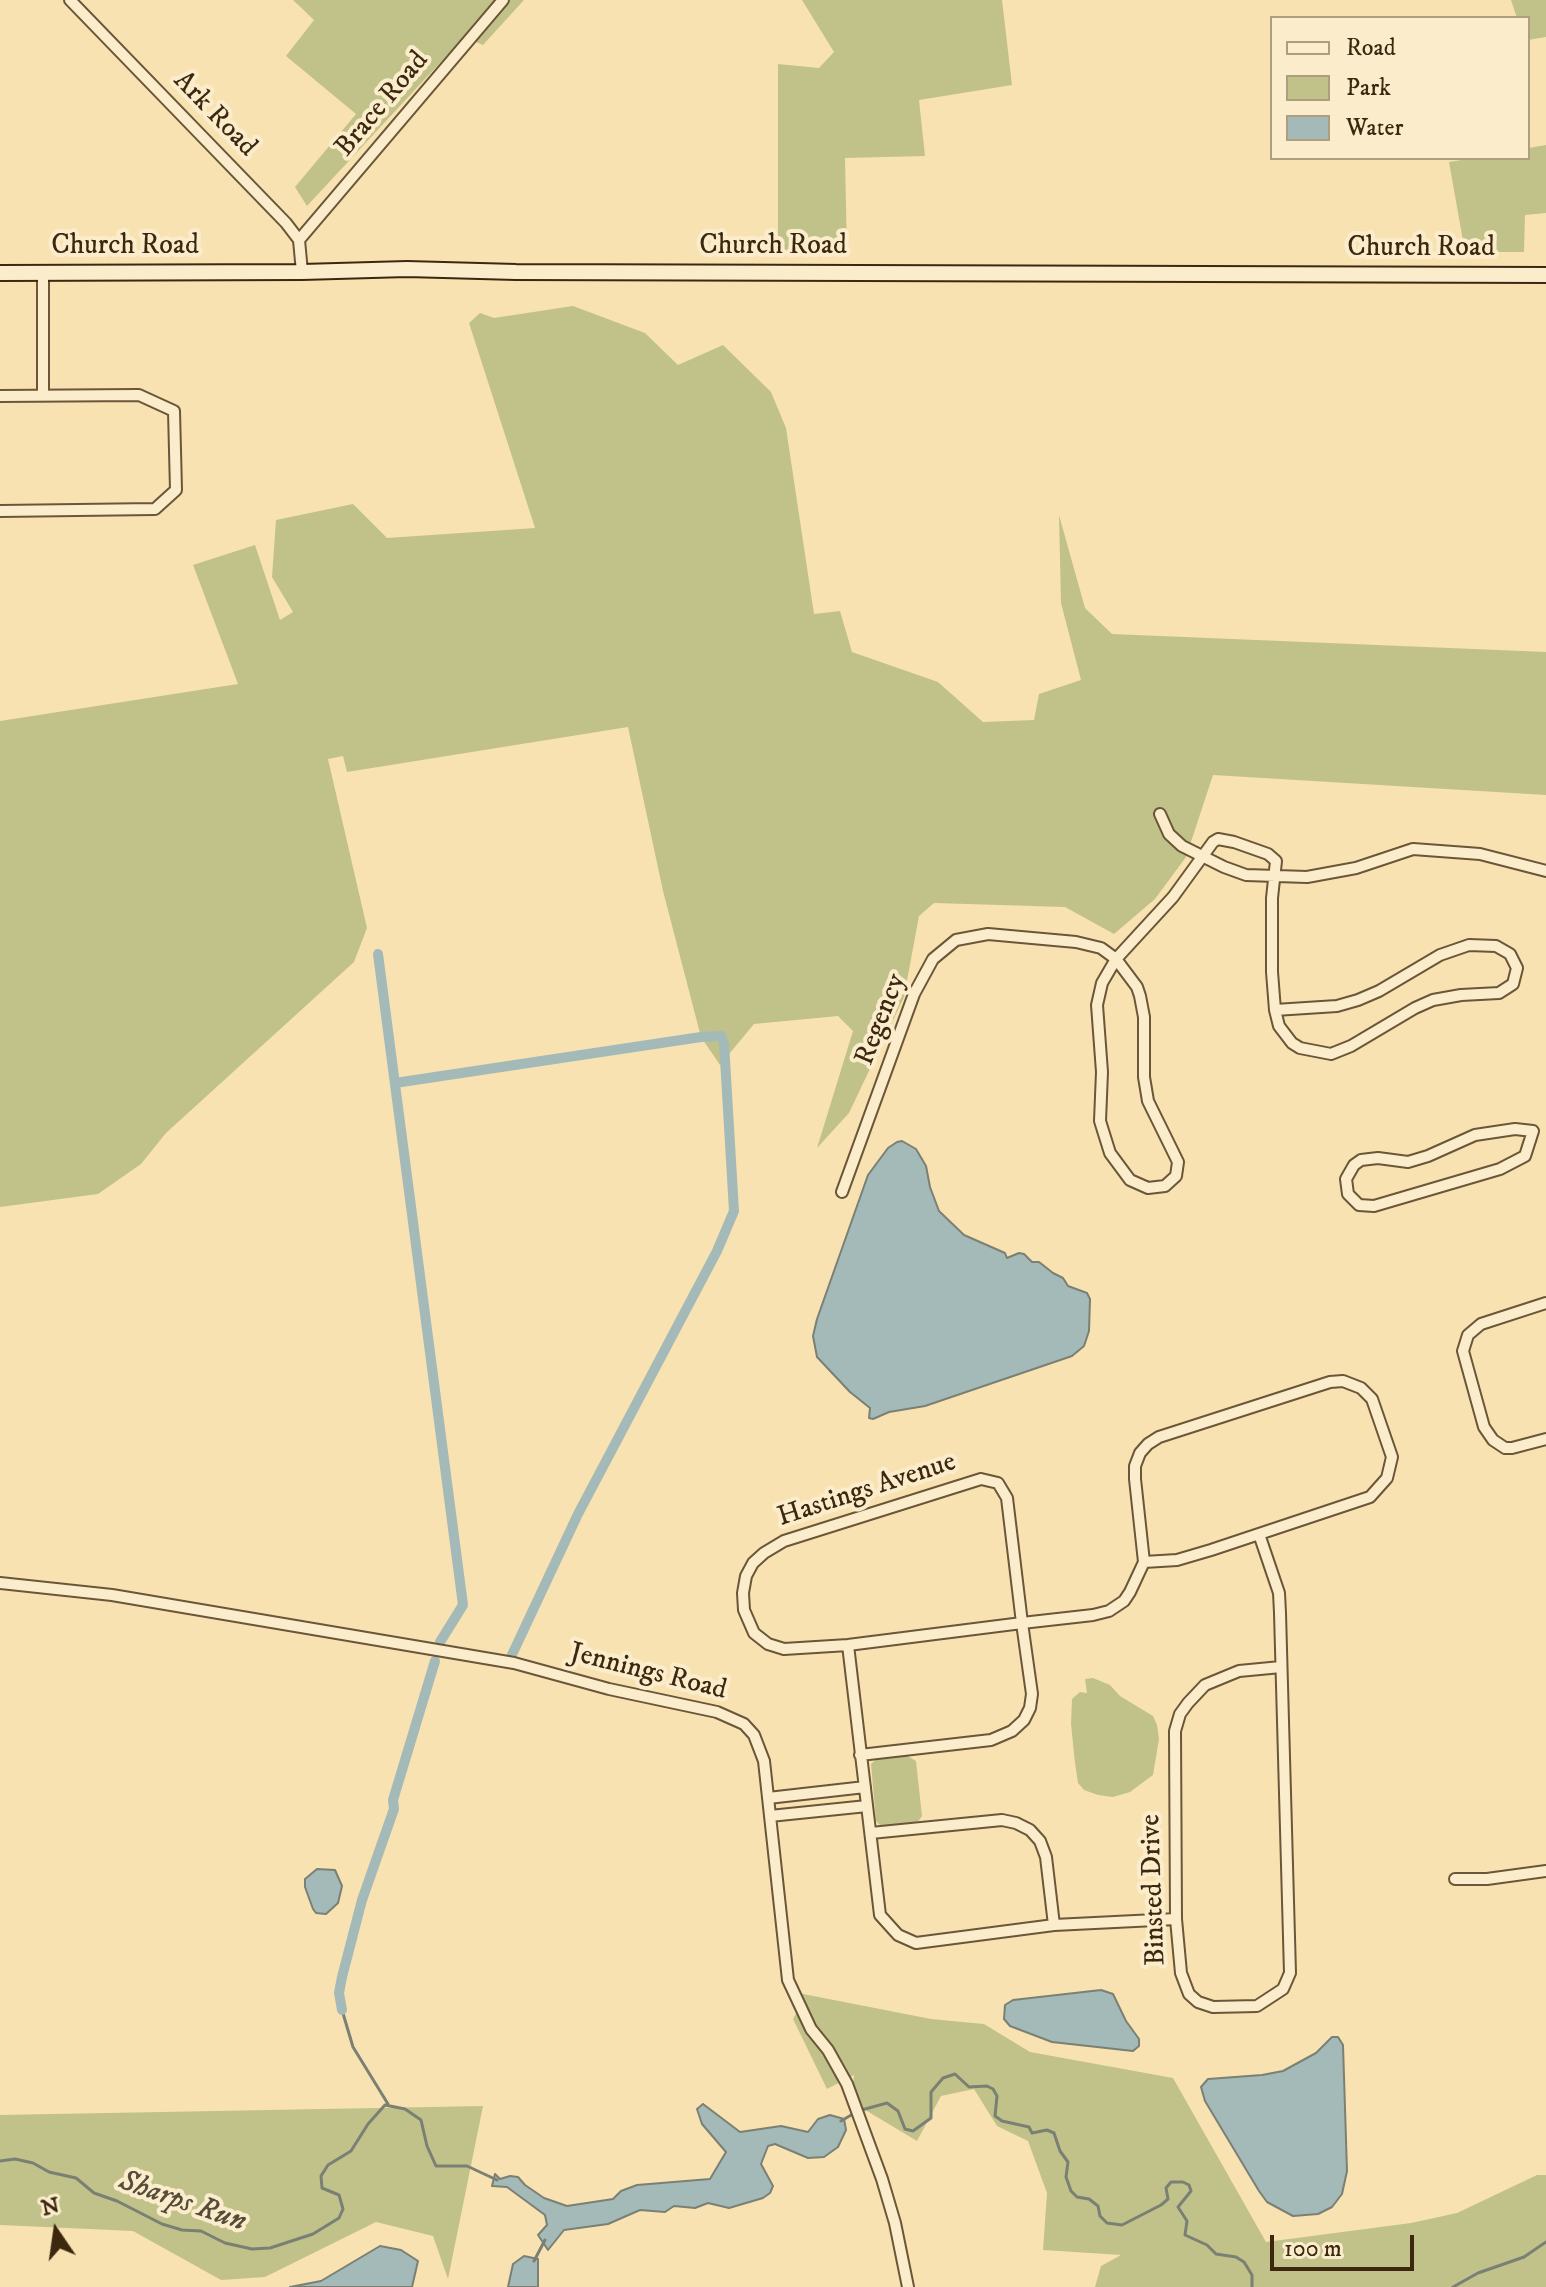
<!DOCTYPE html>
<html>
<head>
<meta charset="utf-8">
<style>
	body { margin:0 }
	#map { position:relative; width:1546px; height:2287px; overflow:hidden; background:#f9e2b1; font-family:"IM FELL DW Pica",serif }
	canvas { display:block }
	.legend { position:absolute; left:1270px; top:16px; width:260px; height:144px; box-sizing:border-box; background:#fbeccc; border:2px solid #ae9e80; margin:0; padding:10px 14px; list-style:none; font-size:24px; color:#3b280f }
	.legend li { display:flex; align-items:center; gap:16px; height:40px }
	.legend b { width:40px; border:2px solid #ae9e80 }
	.north { position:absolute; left:16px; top:2191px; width:80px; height:80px; -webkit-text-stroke:6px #fbeccc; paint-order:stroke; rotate:347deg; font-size:22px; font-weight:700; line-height:32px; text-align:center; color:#3b280f }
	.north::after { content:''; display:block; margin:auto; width:28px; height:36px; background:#3b280f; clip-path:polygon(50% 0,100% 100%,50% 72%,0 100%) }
	.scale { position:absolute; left:1270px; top:2235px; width:144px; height:36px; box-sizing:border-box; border:4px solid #3b280f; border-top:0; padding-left:10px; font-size:24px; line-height:28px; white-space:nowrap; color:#3b280f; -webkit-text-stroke:6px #fbeccc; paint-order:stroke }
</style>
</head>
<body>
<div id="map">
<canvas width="1546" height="2287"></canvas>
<ul class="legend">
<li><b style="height:10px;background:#fbeccc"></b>Road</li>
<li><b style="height:22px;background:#c1c289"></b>Park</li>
<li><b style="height:22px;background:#a4bab8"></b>Water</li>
</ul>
<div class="north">N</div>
<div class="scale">100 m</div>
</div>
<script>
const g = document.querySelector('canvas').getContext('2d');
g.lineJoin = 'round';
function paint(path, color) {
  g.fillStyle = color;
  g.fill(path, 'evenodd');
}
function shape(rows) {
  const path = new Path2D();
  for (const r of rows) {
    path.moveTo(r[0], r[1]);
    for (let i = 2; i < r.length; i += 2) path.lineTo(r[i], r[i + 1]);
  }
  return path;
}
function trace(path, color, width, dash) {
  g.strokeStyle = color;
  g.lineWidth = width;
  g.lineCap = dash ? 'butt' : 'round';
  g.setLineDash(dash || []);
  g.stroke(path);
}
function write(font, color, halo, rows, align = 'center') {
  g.font = font + ' "IM FELL DW Pica",serif';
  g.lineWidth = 8;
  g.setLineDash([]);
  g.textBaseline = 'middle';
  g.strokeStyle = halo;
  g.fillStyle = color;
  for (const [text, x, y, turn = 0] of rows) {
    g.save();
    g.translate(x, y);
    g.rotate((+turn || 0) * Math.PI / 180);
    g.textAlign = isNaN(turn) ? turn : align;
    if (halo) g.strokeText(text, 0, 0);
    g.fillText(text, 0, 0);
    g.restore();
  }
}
const green = shape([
	[293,0,524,0,483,45,464,37,307,206,295,187,356,114,286,56,314,20],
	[802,0,1002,0,1012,85,919,100,925,156,845,158,847,253,778,252,778,64,819,68,834,52],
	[1511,0,1546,0,1546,37,1528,40,1528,18,1517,18],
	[1546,145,1546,213,1525,215,1524,252,1465,252,1449,162,1474,158,1528,158,1528,148],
	[573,306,645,333,678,365,723,345,771,392,786,428,814,614,840,611,852,652,938,682,983,722,1034,720,1039,694,1081,680,1061,603,1059,515,1085,608,1112,634,1546,652,1546,795,1213,775,1186,857,1155,899,1114,934,1065,907,934,903,919,916,904,997,849,1113,817,1148,853,1031,838,1016,754,1024,720,1065,701,1037,663,891,628,727,347,772,343,756,328,759,367,928,354,962,166,1133,141,1164,98,1194,0,1207,0,721,238,684,193,565,255,545,280,620,293,612,272,577,276,520,353,504,387,538,535,528,469,323,480,313,494,318],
	[1093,1678,1110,1685,1120,1696,1153,1716,1157,1725,1159,1739,1153,1775,1130,1792,1113,1797,1098,1795,1084,1790,1078,1783,1075,1763,1071,1724,1072,1699,1080,1692,1087,1693,1085,1679],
	[904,1754,916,1761,922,1816,917,1823,882,1827,876,1821,871,1764,879,1757],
	[793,1992,931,2019,984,2024,1030,2052,1173,2078,1266,2242,1411,2223,1457,2213,1537,2175,1546,2175,1546,2287,1095,2287,1101,2266,1121,2255,1043,2250,1047,2193,1028,2141,997,2126,974,2089,941,2096,917,2141,852,2102,854,2075,827,2089,793,2019,800,2007],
	[483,2106,448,2279,433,2236,376,2222,265,2277,221,2280,133,2231,0,2225,0,2115]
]);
const water = shape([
	[902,1141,916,1149,926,1166,930,1187,939,1211,964,1235,1005,1253,1007,1258,1019,1253,1024,1254,1032,1262,1039,1262,1053,1273,1063,1278,1068,1286,1087,1293,1090,1299,1089,1331,1084,1346,1072,1356,925,1406,889,1412,873,1419,869,1418,870,1408,850,1392,817,1357,813,1336,817,1319,868,1175,888,1148,897,1142,902,1141],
	[317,1869,335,1870,342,1886,338,1903,326,1914,316,1913,313,1909,305,1887,305,1879,317,1869],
	[1101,1990,1113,1994,1126,2021,1139,2039,1139,2046,1133,2051,1052,2042,1010,2026,1004,2019,1005,2005,1013,2000,1101,1990],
	[1332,2037,1338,2037,1343,2045,1347,2171,1342,2194,1332,2207,1318,2214,1293,2216,1267,2202,1259,2191,1205,2101,1201,2087,1208,2079,1262,2075,1283,2071,1316,2053,1332,2037],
	[703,2104,740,2132,781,2126,808,2132,818,2119,830,2115,844,2119,846,2130,838,2147,824,2157,808,2158,775,2144,768,2146,761,2164,773,2186,770,2193,763,2198,729,2208,708,2203,695,2208,674,2206,665,2212,640,2210,608,2224,564,2230,548,2250,538,2235,547,2225,545,2215,507,2187,492,2186,495,2174,500,2179,510,2176,518,2177,525,2185,544,2198,567,2206,613,2199,621,2191,637,2185,710,2179,726,2152,702,2124,697,2109,703,2104],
	[380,2246,401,2250,418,2261,412,2287,290,2287,321,2281,380,2246],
	[524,2256,538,2259,538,2287,508,2287,513,2264,524,2256]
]);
const stream = shape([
	[435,1661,437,1653],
	[342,2010,353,2047,388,2104],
	[841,2121,858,2111,887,2103,898,2111,905,2129,913,2131,931,2118,931,2092,943,2078,955,2074,969,2087,987,2086,993,2089,997,2096,995,2116,1002,2121,1029,2127,1032,2133,1047,2130,1054,2133,1060,2151,1068,2162,1066,2177,1071,2191,1077,2197,1089,2199,1098,2206,1100,2216,1107,2223,1122,2225,1161,2205,1168,2199,1166,2188,1171,2182,1183,2182,1189,2185,1191,2191,1178,2207,1187,2221,1185,2235,1207,2245,1216,2254,1236,2257,1244,2262,1252,2275,1252,2287],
	[0,2161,15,2159,33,2163,49,2172,76,2178,94,2193,117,2201,162,2224,182,2230,201,2231,225,2243,252,2249,270,2248,313,2234,339,2218,343,2209,339,2195,322,2188,321,2176,328,2165,351,2151,368,2124,385,2105,405,2109,421,2120,427,2146,436,2166,467,2166,497,2180],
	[534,2261,545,2240],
	[1453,2287,1478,2273,1524,2257,1546,2242]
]);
const canal = shape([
	[378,954,463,1605,440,1642],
	[395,1083,701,1037,721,1036,724,1043,734,1211,717,1251,578,1514,510,1659],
	[342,2010,339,1993,342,1977,362,1900,394,1809,393,1800,435,1661]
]);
const minor = shape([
	[70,0,286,223,299,240,302,272],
	[299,240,503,0],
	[43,394,43,273],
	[0,396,139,395,174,411,176,490,155,509,0,511],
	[1160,814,1169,834,1182,846,1224,867,1246,875,1307,877,1356,868,1413,849,1480,854,1546,871],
	[1469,945,1496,946,1510,954,1517,968,1513,984,1499,993,1461,995,1433,1000,1415,1008,1351,1046,1331,1054,1300,1048,1292,1043,1279,1026,1275,1010,1337,1006,1358,1000,1379,991,1440,955,1469,945],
	[1116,959,1137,987,1140,996,1144,1017,1144,1077,1148,1101,1178,1162,1176,1176,1165,1186,1148,1188,1130,1180,1110,1153,1100,1121,1102,1072,1097,1005,1102,983,1116,959],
	[1515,1129,1533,1131,1525,1156,1500,1169,1374,1206,1359,1205,1348,1194,1346,1179,1354,1165,1361,1160,1378,1158,1408,1162,1428,1156,1475,1135,1515,1129],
	[842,1192,914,994,933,959,956,940,988,934,1076,942,1101,948,1116,959,1173,897,1213,842,1218,839,1234,842,1268,854,1276,861,1272,898,1272,972,1275,1010],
	[1546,1303,1481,1324,1468,1335,1463,1351,1484,1427,1493,1440,1505,1448,1512,1448,1546,1439],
	[981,1479,998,1483,1007,1498,1022,1623,848,1645,784,1649,768,1644,754,1633,744,1610,743,1593,746,1576,753,1563,764,1553,784,1541,981,1479],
	[1259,1534,1279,1593,1280,1613,1290,1973,1283,1989,1257,2006,1213,2007,1198,2002,1189,1994,1181,1973,1176,1919,1175,1731,1180,1714,1188,1703,1205,1685,1239,1671,1281,1667],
	[0,1583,112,1595,514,1663,609,1689,717,1712,744,1724,754,1735,764,1761,788,1980,811,2029,828,2050,847,2084,882,2179,895,2223,908,2287],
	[848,1645,880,1915,898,1935,916,1943,1054,1925,1176,1919],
	[860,1755,991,1740,1012,1731,1024,1720,1030,1708,1032,1694,1022,1623,1093,1615,1109,1611,1124,1601,1130,1592,1144,1562,1177,1560,1211,1550,1370,1497,1387,1478,1392,1457,1372,1399,1361,1388,1343,1381,1330,1382,1159,1437,1148,1444,1140,1453,1135,1466,1135,1479,1144,1562],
	[768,1798,865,1787],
	[770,1816,867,1806],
	[871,1833,1002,1820,1016,1823,1030,1830,1040,1841,1046,1857,1054,1925],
	[1455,1879,1487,1879,1546,1871]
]);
const secondary = shape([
	[0,273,302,272,407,269,516,272,1546,275]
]);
const streetNames = [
	["Brace Road",383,105,-50],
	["Ark Road",214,115,46],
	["Church Road",125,247],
	["Church Road",773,247],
	["Church Road",1421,249],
	["Regency",882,1020,-69],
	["Hastings Avenue",867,1491,-18],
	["Jennings Road",648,1673,14],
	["Binsted Drive",1155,1890,-92]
];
const waterNames = [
	["Sharps Run",182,2203,19]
];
paint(green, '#c1c289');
paint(water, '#a4bab8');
trace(water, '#7a8074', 2);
trace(stream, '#7a8074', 3);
trace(canal, '#a4bab8', 10);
trace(minor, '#6a5638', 14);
trace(secondary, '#3b280f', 18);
trace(minor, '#fbeccc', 10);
trace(secondary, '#fbeccc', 14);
write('28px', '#3b280f', '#fbeccc', streetNames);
write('italic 30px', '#554c39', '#fbeccc', waterNames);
</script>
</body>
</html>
